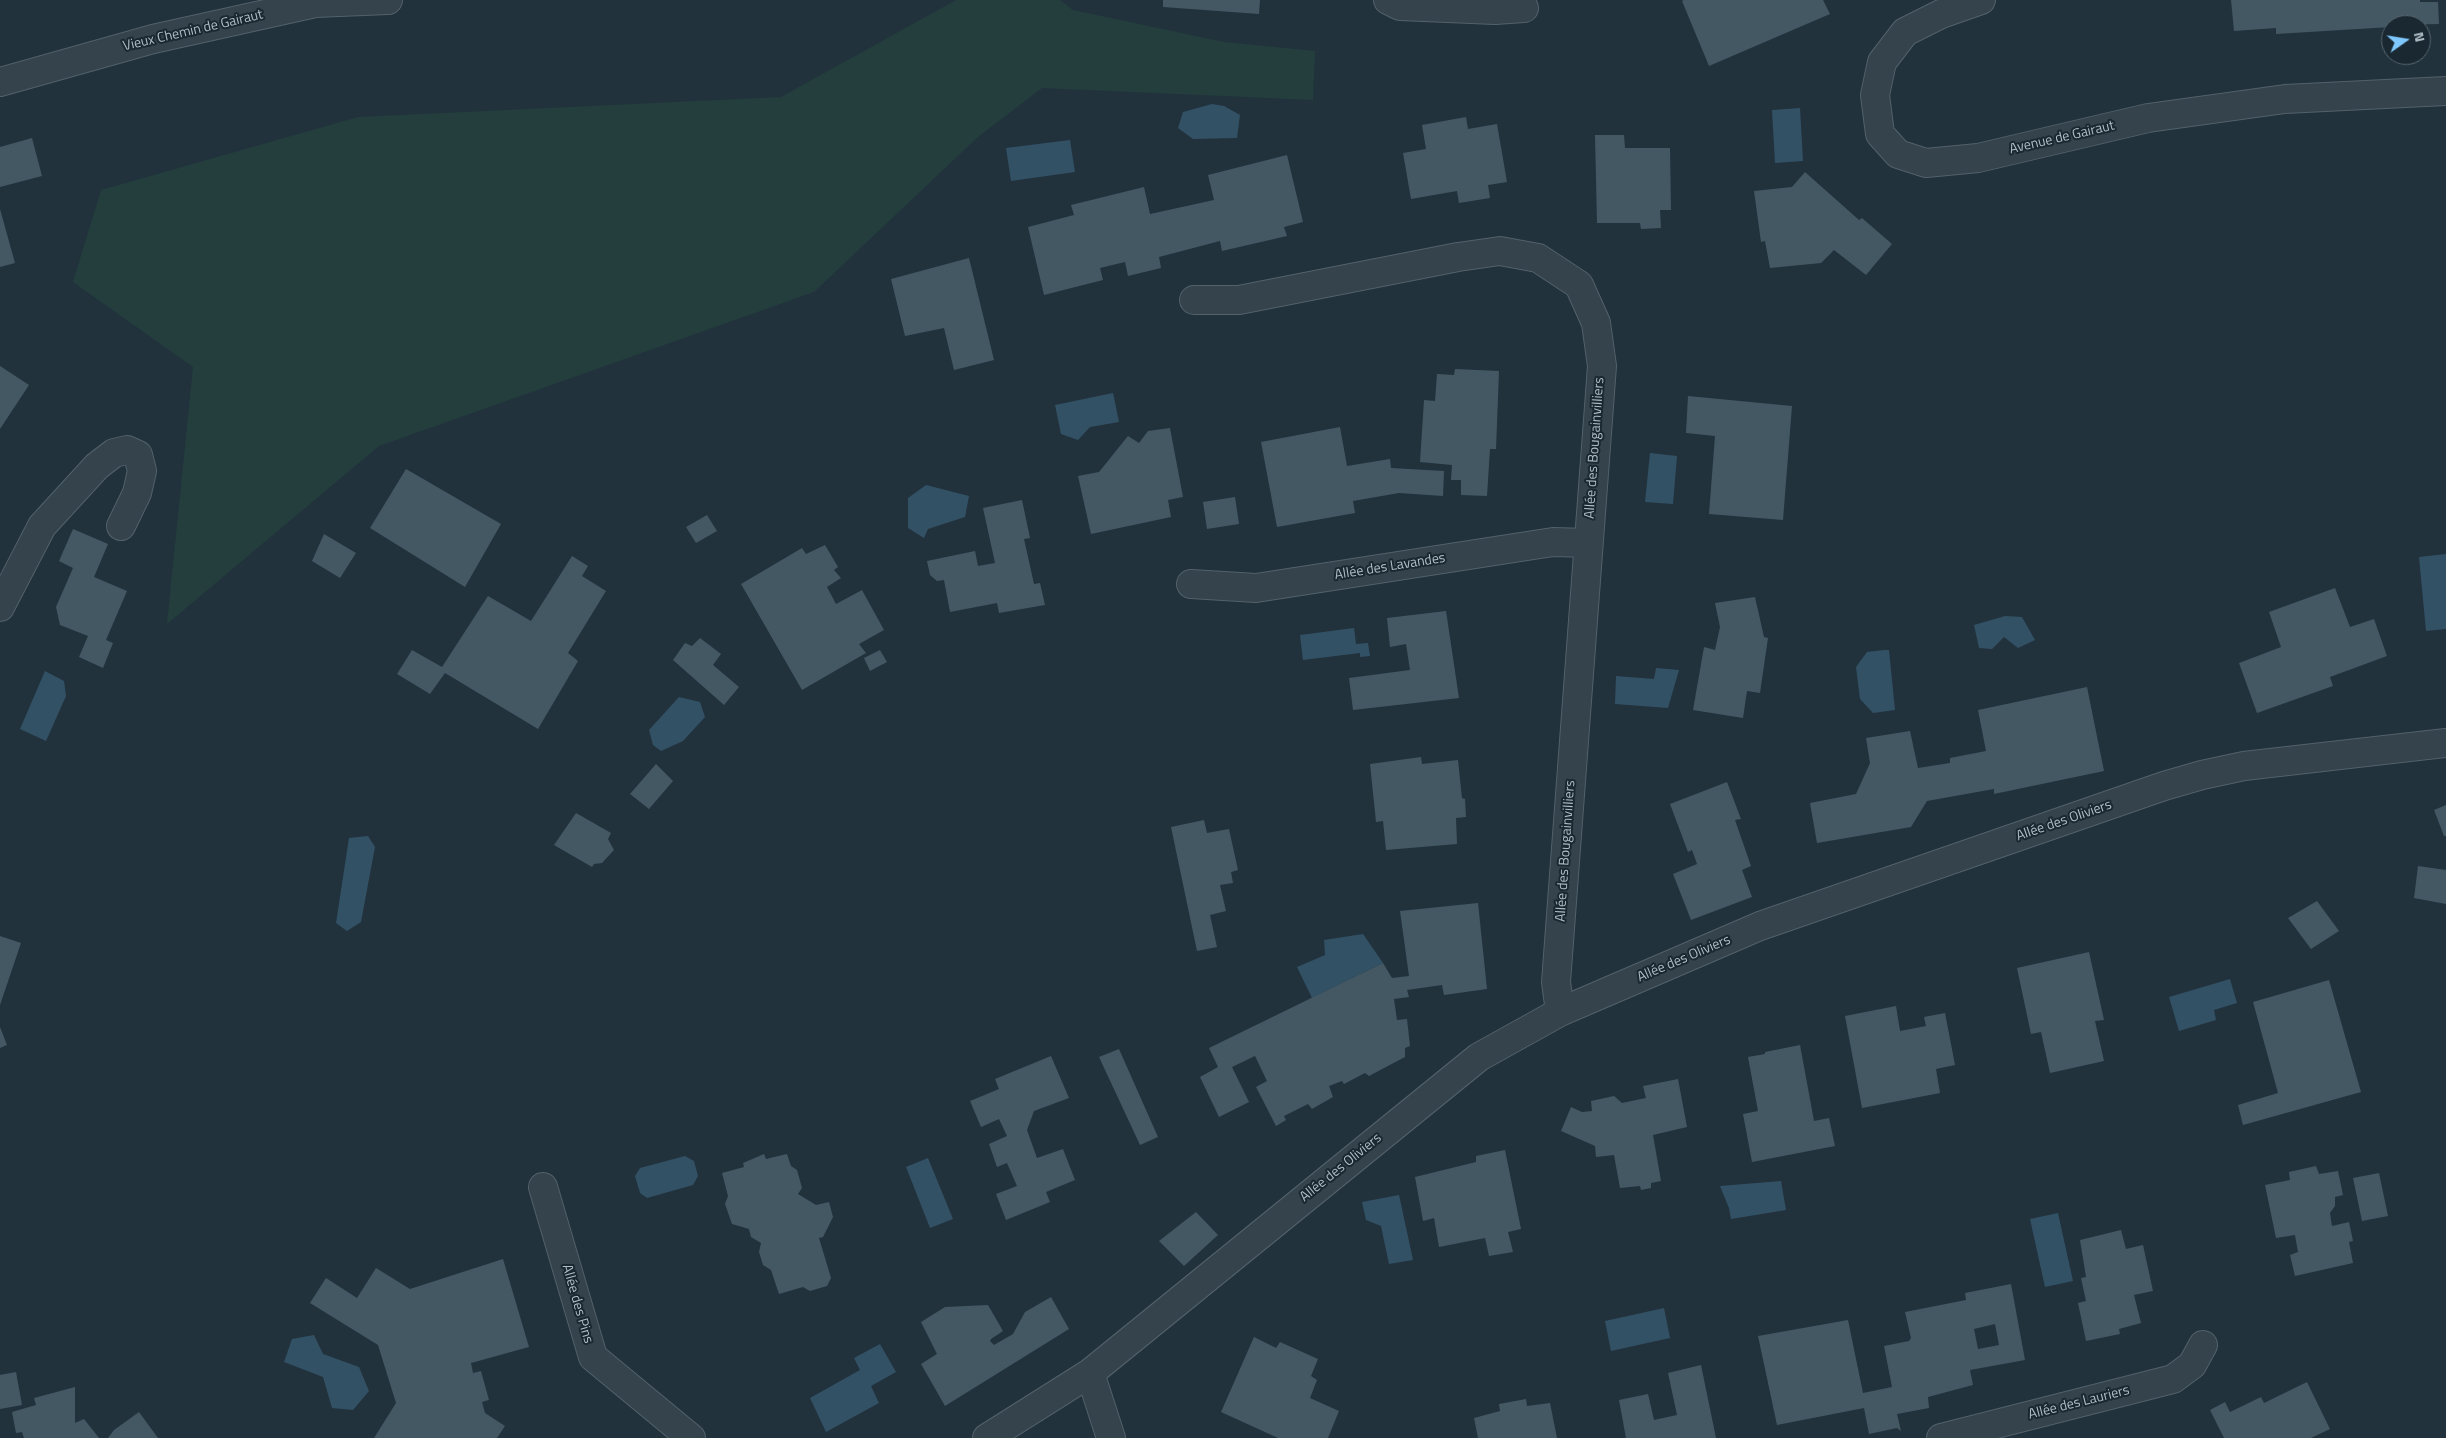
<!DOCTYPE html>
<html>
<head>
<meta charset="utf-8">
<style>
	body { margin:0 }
	#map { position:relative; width:2446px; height:1438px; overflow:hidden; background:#21323d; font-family:"Titillium Web",sans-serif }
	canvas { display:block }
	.north { position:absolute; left:2381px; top:15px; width:50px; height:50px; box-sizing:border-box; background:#1a2831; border:1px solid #56646d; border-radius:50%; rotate:77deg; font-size:14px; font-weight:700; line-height:20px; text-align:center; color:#b0bec8 }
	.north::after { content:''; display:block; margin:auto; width:18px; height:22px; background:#7fc8ff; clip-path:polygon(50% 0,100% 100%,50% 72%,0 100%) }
</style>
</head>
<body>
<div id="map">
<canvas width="2446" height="1438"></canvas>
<div class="north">N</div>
</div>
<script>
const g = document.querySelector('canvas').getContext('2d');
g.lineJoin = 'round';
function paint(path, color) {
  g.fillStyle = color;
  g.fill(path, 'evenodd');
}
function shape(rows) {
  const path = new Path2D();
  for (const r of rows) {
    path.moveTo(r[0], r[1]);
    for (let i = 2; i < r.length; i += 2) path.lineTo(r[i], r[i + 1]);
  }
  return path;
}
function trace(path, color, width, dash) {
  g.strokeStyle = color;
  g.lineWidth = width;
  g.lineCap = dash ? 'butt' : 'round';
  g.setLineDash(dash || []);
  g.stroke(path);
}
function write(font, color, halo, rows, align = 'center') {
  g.font = font + ' "Titillium Web",sans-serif';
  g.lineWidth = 4;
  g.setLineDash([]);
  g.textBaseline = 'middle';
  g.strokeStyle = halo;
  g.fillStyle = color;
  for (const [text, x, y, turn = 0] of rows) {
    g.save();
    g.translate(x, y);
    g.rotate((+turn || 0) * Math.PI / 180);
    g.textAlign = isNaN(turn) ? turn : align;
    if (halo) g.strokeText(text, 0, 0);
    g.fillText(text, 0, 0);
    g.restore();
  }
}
const green = shape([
	[956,0,1060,0,1073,10,1224,42,1315,51,1313,100,1042,88,978,137,814,292,379,446,167,624,193,367,73,282,101,190,358,117,781,97]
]);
const water = shape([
	[1212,104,1224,106,1240,115,1237,138,1193,139,1178,128,1183,112],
	[1800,108,1803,161,1775,163,1772,110],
	[1070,140,1075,172,1011,181,1006,148],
	[1113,393,1119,422,1090,427,1078,440,1061,434,1055,405],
	[1650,453,1677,456,1673,504,1645,502],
	[926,485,969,496,965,517,928,529,924,538,908,528,908,498],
	[2446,554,2446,629,2426,631,2419,557],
	[2005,616,2022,617,2035,640,2018,648,2004,637,1992,649,1979,648,1974,625],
	[1354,628,1356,644,1368,643,1370,656,1360,657,1360,653,1303,660,1300,635],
	[1884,650,1889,650,1895,710,1873,713,1860,699,1856,667,1867,652],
	[1656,668,1679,670,1668,708,1615,704,1616,676,1654,679],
	[45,671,64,681,66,696,46,741,20,729],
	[679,697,700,702,705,717,683,741,661,751,653,745,649,730],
	[368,836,375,847,361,922,347,931,336,923,349,838],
	[1363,934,1383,963,1312,998,1297,967,1325,955,1324,940],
	[2230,979,2237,1003,2214,1010,2216,1020,2179,1031,2169,997],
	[685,1156,694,1161,698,1176,693,1185,647,1198,640,1193,635,1176,640,1168],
	[928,1158,953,1219,930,1228,906,1167],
	[1781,1181,1786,1210,1731,1219,1729,1208,1720,1186],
	[1399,1195,1413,1260,1389,1264,1381,1226,1366,1220,1362,1202],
	[2058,1213,2073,1281,2045,1287,2030,1219],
	[1664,1308,1670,1338,1611,1351,1605,1321],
	[314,1335,323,1354,359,1367,369,1391,353,1410,332,1408,323,1377,284,1362,292,1339],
	[880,1344,896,1372,871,1386,879,1403,826,1432,810,1398,860,1370,854,1358]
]);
const building = shape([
	[1163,0,1260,0,1259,14,1163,7],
	[1684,0,1823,0,1830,14,1709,66,1682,1],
	[2231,0,2420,0,2420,2,2438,2,2439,24,2391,25,2391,27,2276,34,2276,28,2234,31],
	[1466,117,1468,129,1497,124,1507,182,1488,185,1490,198,1459,203,1457,191,1411,199,1403,153,1426,149,1422,125],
	[1595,135,1624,135,1625,148,1670,148,1671,210,1660,210,1661,228,1641,229,1640,223,1597,223],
	[32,138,42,176,0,187,0,147],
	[1287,155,1303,222,1284,227,1287,236,1222,251,1220,241,1159,257,1161,268,1128,276,1125,262,1100,268,1103,280,1044,295,1028,227,1074,215,1071,205,1144,187,1150,214,1214,200,1208,175],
	[1805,172,1859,220,1862,218,1892,244,1866,275,1834,250,1821,263,1770,268,1765,241,1761,242,1754,191,1792,187],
	[0,209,15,263,0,267],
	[969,258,994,360,954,370,944,328,905,336,891,279],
	[0,366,29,385,0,429],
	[1455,369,1499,371,1496,449,1490,449,1487,496,1461,495,1461,480,1451,480,1452,465,1420,462,1424,400,1435,401,1437,374,1454,375],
	[1688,396,1792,406,1783,520,1709,514,1715,436,1686,433],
	[1340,427,1347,466,1390,459,1391,468,1444,471,1443,496,1399,493,1353,501,1355,513,1277,527,1261,442],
	[1170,428,1183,497,1168,500,1171,517,1091,534,1078,476,1099,472,1128,436,1139,443,1148,431],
	[406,469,501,524,465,587,370,528],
	[1235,497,1239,524,1207,529,1203,502],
	[1022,500,1030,538,1024,539,1034,584,1040,583,1045,605,999,613,997,603,950,612,944,580,937,581,930,575,927,561,975,551,978,566,995,563,983,508],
	[707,515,717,531,696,543,686,527],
	[73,529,108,544,94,577,127,591,106,640,113,643,103,668,79,657,88,636,60,625,56,607,73,568,59,561],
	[324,534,356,553,340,578,312,561],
	[825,545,838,567,834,570,841,578,827,587,836,604,862,590,884,630,859,644,866,653,802,690,741,584,802,548,806,554],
	[572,556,588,566,582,576,606,591,568,653,578,661,538,729,445,673,430,694,397,674,412,650,442,667,488,596,531,621],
	[2335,588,2350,627,2374,619,2387,656,2330,677,2333,686,2257,713,2239,663,2281,647,2269,612],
	[1755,597,1764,637,1768,638,1760,693,1747,691,1743,718,1693,710,1704,647,1715,650,1720,627,1715,603],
	[1446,611,1459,698,1353,710,1349,678,1410,670,1406,644,1390,647,1387,618],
	[700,638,721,654,713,665,739,687,724,705,673,660,685,643,692,646],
	[880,650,887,662,870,671,864,658],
	[2087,687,2104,771,1994,794,1994,789,1927,801,1911,827,1817,843,1810,803,1856,794,1870,763,1866,738,1910,731,1918,768,1950,763,1950,758,1986,751,1978,710],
	[1421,757,1422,764,1458,760,1462,798,1465,799,1466,817,1456,818,1457,844,1386,850,1383,821,1376,822,1370,764],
	[656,764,673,781,649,809,630,794],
	[1727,782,1741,819,1735,820,1751,866,1742,870,1752,897,1691,920,1673,874,1697,864,1692,850,1688,852,1670,804],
	[2446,805,2446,836,2444,836,2434,810],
	[576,813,611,833,608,839,614,850,602,863,594,864,592,867,554,845],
	[1204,820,1207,833,1229,829,1238,870,1231,872,1233,883,1220,885,1226,911,1210,915,1217,947,1197,951,1171,827],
	[2418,866,2446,870,2446,904,2414,898],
	[2317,901,2339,931,2311,949,2288,918],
	[1478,903,1487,989,1444,995,1442,985,1407,990,1409,997,1394,999,1397,1020,1407,1019,1410,1046,1405,1048,1405,1057,1369,1076,1365,1073,1344,1084,1342,1081,1329,1086,1333,1097,1312,1109,1308,1104,1284,1116,1286,1120,1276,1126,1256,1087,1267,1081,1255,1056,1232,1067,1249,1102,1219,1117,1200,1077,1218,1067,1209,1048,1383,963,1392,978,1409,976,1400,911],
	[0,936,21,943,0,1005],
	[2089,952,2104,1020,2095,1021,2104,1061,2050,1073,2041,1032,2031,1034,2017,968],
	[2329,980,2361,1092,2243,1125,2238,1105,2278,1093,2253,1002],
	[1896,1006,1900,1031,1926,1026,1924,1017,1945,1013,1955,1065,1936,1069,1940,1093,1862,1108,1845,1016],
	[0,1027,7,1045,0,1048],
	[1800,1045,1814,1121,1829,1118,1835,1146,1752,1162,1743,1114,1758,1111,1748,1057,1765,1054,1765,1052],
	[1119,1049,1158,1137,1140,1145,1099,1057],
	[1051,1056,1069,1098,1034,1111,1027,1130,1037,1158,1063,1149,1075,1180,1046,1192,1050,1202,1006,1220,996,1194,1017,1186,1007,1163,997,1167,989,1144,1007,1136,999,1119,981,1127,970,1101,999,1089,995,1079],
	[1678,1079,1687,1127,1653,1135,1661,1181,1651,1183,1651,1188,1641,1190,1640,1186,1620,1188,1614,1155,1596,1157,1595,1146,1561,1131,1571,1107,1582,1112,1592,1111,1591,1101,1614,1096,1622,1103,1646,1098,1643,1086],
	[1505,1150,1521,1229,1508,1232,1513,1252,1489,1256,1485,1238,1439,1247,1434,1218,1423,1221,1415,1177,1476,1162,1476,1156],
	[764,1154,766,1159,787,1154,791,1166,797,1170,802,1188,798,1194,816,1205,829,1202,833,1217,823,1237,819,1238,831,1278,827,1286,810,1291,803,1287,779,1294,771,1270,763,1265,759,1252,761,1243,751,1237,749,1229,732,1224,725,1204,728,1196,722,1173,744,1167,743,1163],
	[2316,1166,2319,1174,2338,1171,2343,1195,2335,1197,2335,1206,2330,1213,2332,1226,2349,1222,2353,1241,2349,1242,2353,1263,2295,1276,2290,1255,2298,1252,2295,1235,2276,1238,2265,1185,2290,1180,2289,1172],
	[2379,1173,2388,1216,2362,1221,2353,1178],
	[1196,1212,1218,1235,1184,1266,1159,1241],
	[2121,1230,2126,1249,2143,1245,2153,1291,2134,1295,2141,1323,2119,1329,2120,1334,2086,1341,2078,1303,2086,1301,2081,1278,2086,1277,2080,1240],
	[503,1259,529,1347,471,1363,473,1373,481,1371,489,1400,482,1402,485,1413,505,1426,497,1438,374,1438,396,1403,378,1345,310,1303,326,1278,357,1298,376,1268,410,1289],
	[2011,1284,2025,1360,1970,1370,1973,1385,1928,1397,1929,1408,1897,1414,1901,1431,1897,1428,1869,1434,1864,1408,1777,1425,1758,1336,1848,1320,1863,1393,1892,1387,1884,1346,1909,1341,1911,1338,1905,1312,1966,1300,1965,1293],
	[1995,1324,1999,1345,1978,1349,1974,1329],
	[1051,1297,1069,1329,945,1406,921,1364,937,1354,921,1322,945,1307,988,1305,1003,1331,991,1339,990,1341,994,1345,1013,1334,1025,1312],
	[1254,1337,1276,1348,1280,1342,1318,1359,1311,1376,1317,1380,1310,1398,1339,1411,1328,1438,1278,1438,1221,1412],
	[1701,1365,1716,1438,1626,1438,1619,1400,1648,1394,1654,1420,1677,1415,1668,1373],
	[16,1372,22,1405,0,1409,0,1375],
	[2307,1382,2330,1429,2311,1438,2224,1438,2210,1410,2225,1402,2230,1412,2261,1397,2264,1403],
	[75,1387,75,1423,84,1419,99,1438,24,1438,22,1432,16,1433,12,1412,36,1405,34,1398],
	[1526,1399,1527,1406,1550,1403,1557,1438,1478,1438,1474,1418,1500,1411,1499,1404],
	[139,1412,158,1438,108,1438,114,1430]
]);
const minor = shape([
	[1388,0,1400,6,1495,10,1524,8],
	[1981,0,1941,14,1905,32,1882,62,1875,95,1880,134,1898,154,1926,163,1978,158,2148,118,2285,99,2446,91],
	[0,82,153,39,315,3,388,0],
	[1194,300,1239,300,1458,257,1500,251,1538,258,1579,285,1596,323,1602,366,1556,982,1560,1012],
	[1191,584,1256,588,1553,542,1588,543],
	[0,607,42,526,97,466,114,453,127,450,138,455,142,471,137,493,121,526],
	[543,1187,593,1357,691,1438],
	[987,1438,1090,1373],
	[1111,1438,1090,1373,1479,1057,1560,1012,1760,926,2164,786,2202,775,2244,766,2446,743],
	[1941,1438,2173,1379,2192,1365,2203,1345]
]);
const streetNames = [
	["Vieux Chemin de Gairaut",193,31,-13],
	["Avenue de Gairaut",2062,138,-13],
	["Allée des Bougainvilliers",1595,448,-86],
	["Allée des Lavandes",1390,567,-9],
	["Allée des Oliviers",2064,821,-19],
	["Allée des Bougainvilliers",1566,851,-86],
	["Allée des Oliviers",1684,959,-23],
	["Allée des Oliviers",1341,1168,-39],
	["Allée des Pins",577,1304,74],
	["Allée des Lauriers",2079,1403,-14]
];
paint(green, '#233e3c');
paint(water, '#335165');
paint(building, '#445863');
trace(minor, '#53616a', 30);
trace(minor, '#35434d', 28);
write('14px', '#b0bec8', '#1a2831', streetNames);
</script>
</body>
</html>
